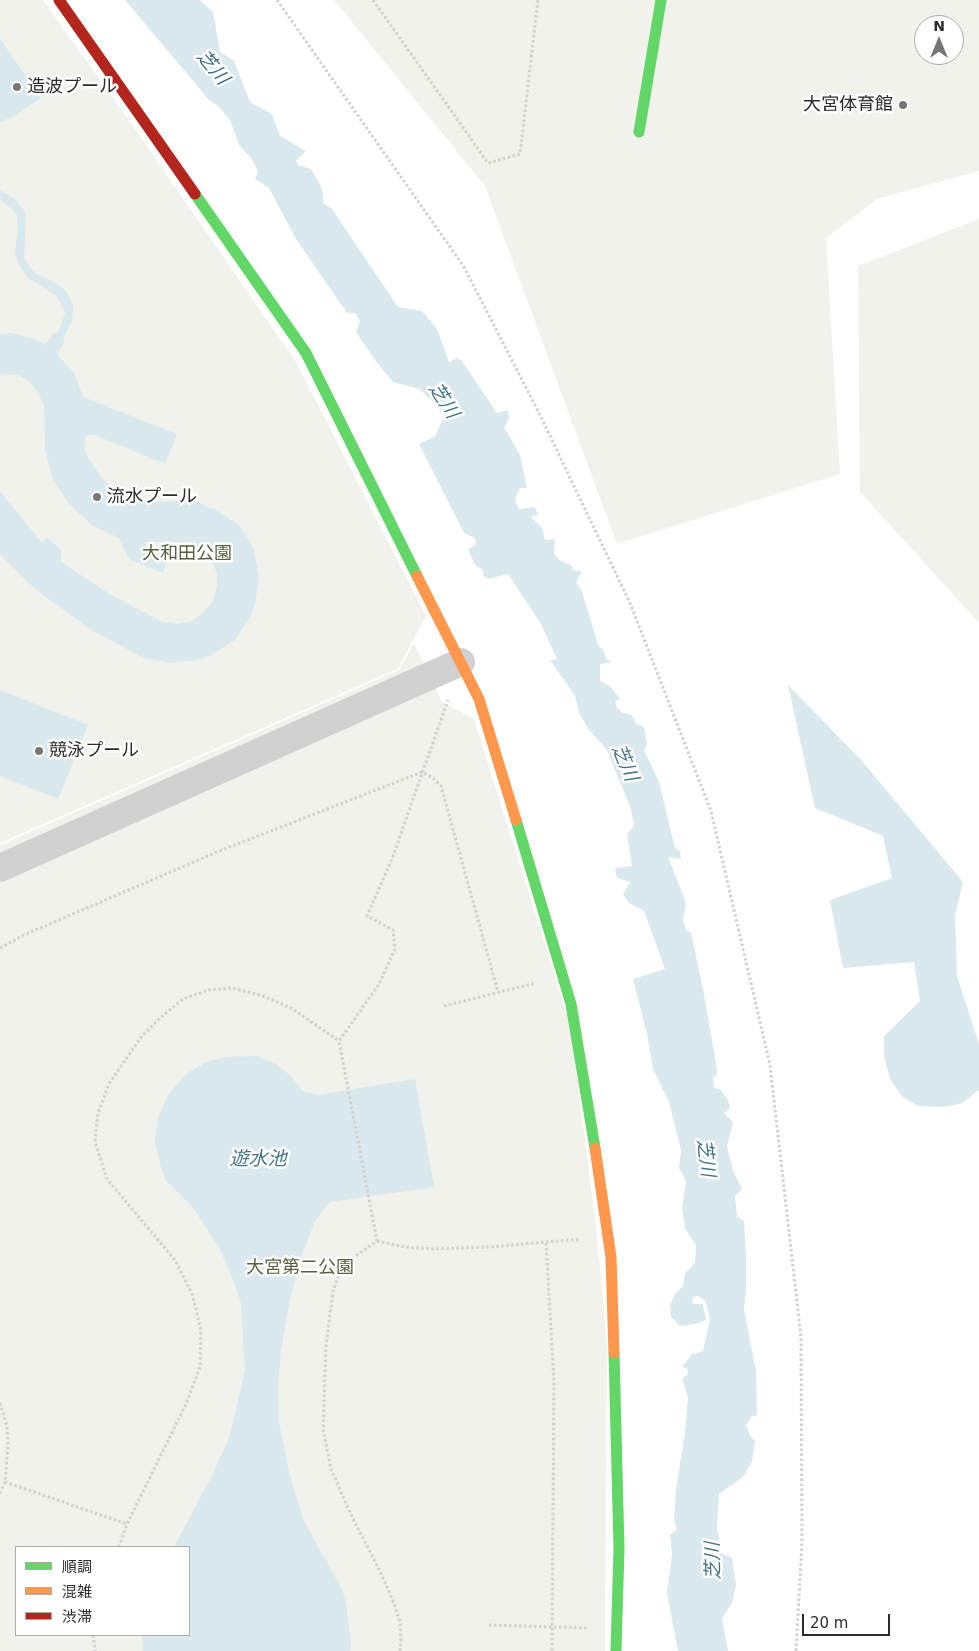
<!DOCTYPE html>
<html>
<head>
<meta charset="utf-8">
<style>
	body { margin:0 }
	#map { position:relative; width:979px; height:1651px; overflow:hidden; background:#fff; font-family:"DejaVu Sans","Noto Sans JP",sans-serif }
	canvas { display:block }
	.legend { position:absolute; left:15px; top:1546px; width:175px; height:90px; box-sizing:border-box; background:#fff; border:1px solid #ababab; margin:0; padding:6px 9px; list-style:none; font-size:15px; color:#2c2c2c }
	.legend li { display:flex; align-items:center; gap:10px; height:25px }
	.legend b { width:25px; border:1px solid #ababab }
	.north { position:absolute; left:914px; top:15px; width:50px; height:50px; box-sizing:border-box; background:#fff; border:1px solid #ababab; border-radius:50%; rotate:0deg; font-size:14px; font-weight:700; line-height:20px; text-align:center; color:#2c2c2c }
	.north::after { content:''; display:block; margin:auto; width:18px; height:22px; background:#767676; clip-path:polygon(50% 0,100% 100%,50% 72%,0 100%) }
	.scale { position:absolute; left:802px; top:1614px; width:88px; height:22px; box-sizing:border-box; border:2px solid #2c2c2c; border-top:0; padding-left:6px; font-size:15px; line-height:18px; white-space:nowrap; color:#2c2c2c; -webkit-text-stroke:4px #fff; paint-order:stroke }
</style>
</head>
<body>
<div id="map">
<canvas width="979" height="1651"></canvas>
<ul class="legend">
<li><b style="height:6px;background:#63d668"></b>順調</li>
<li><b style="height:6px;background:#ff974d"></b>混雑</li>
<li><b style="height:6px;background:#b3261e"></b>渋滞</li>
</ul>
<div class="north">N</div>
<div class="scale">20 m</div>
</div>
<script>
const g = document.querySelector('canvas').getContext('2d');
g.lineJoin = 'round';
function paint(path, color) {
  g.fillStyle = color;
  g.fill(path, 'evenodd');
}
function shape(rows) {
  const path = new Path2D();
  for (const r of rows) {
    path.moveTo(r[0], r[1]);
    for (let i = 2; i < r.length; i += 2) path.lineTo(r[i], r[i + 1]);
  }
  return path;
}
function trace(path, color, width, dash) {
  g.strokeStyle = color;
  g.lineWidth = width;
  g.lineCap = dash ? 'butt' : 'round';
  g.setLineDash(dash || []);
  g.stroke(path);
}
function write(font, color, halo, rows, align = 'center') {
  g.font = font + ' "DejaVu Sans","Noto Sans JP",sans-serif';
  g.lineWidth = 5;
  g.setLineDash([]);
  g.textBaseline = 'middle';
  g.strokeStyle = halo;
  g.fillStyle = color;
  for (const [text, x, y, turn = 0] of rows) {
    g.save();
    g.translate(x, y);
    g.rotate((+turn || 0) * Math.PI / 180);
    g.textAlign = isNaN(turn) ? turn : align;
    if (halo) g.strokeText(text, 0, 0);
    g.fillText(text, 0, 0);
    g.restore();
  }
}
const green = shape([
	[0,0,43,0,133,126,296,362,426,616,398,669,0,843],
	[334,0,979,0,979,171,877,199,826,238,840,474,617,544,485,186],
	[924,25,954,25,954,55,924,55],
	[979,219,979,623,860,492,858,266],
	[414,643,442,702,474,719,570,1024,596,1226,607,1344,605,1651,0,1651,0,845,399,670],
	[16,1547,189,1547,189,1635,16,1635]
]);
const water = shape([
	[125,0,200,0,213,12,220,52,234,61,250,102,272,114,280,136,306,151,296,161,298,165,311,169,320,184,323,194,323,203,332,209,398,307,422,311,437,329,449,362,457,358,462,361,497,413,508,410,509,420,504,427,520,455,527,488,520,488,515,499,519,509,535,507,538,515,531,517,542,528,545,540,555,539,554,554,561,561,571,565,573,570,582,572,576,582,581,589,599,647,603,649,606,659,612,662,600,664,600,681,611,687,620,699,615,702,617,708,623,713,632,715,636,724,644,727,647,744,644,750,659,782,675,848,680,851,681,859,668,857,686,903,683,920,686,930,691,932,703,989,716,1063,717,1075,713,1078,714,1088,720,1089,728,1100,730,1108,724,1113,733,1122,727,1146,733,1170,742,1189,735,1196,737,1217,744,1221,746,1257,746,1292,744,1309,756,1372,757,1415,751,1417,746,1426,751,1437,755,1441,752,1462,743,1477,719,1494,717,1527,721,1553,732,1558,736,1585,732,1603,722,1618,728,1651,678,1651,667,1593,672,1554,670,1535,677,1529,674,1521,676,1489,685,1433,688,1397,682,1379,688,1374,687,1368,682,1367,692,1354,703,1351,710,1319,705,1300,698,1296,693,1297,692,1304,703,1304,706,1320,696,1324,680,1326,671,1317,670,1305,675,1294,683,1286,685,1273,695,1263,696,1245,685,1229,682,1208,686,1181,679,1168,681,1150,669,1102,653,1069,647,1034,633,979,665,969,644,911,628,902,623,894,630,882,617,878,615,868,632,866,627,834,634,826,631,809,607,750,589,730,579,713,575,696,550,660,557,659,541,624,508,574,489,579,483,576,483,570,475,565,468,549,476,544,475,538,464,533,419,444,435,436,444,417,434,402,419,389,393,382,374,359,356,332,360,321,355,313,347,313,296,239,269,188,255,179,258,172,252,159,239,145,230,120,218,106,209,100],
	[0,39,41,98,14,116,0,122],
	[0,190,15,199,23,209,26,216,24,257,27,263,36,274,56,283,64,289,69,296,73,305,72,321,63,339,65,341,57,354,74,373,83,397,177,434,165,464,95,435,88,435,84,440,85,450,88,458,101,477,118,493,140,502,194,501,218,511,240,526,254,550,259,577,255,604,250,617,235,640,211,655,198,660,171,663,144,658,93,631,47,598,25,580,0,554,0,491,42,543,47,537,61,550,61,562,111,595,163,622,177,624,192,621,204,612,213,601,217,587,217,573,211,559,201,549,188,542,144,542,146,545,170,554,163,573,129,559,119,538,92,525,69,504,53,479,45,450,44,405,39,393,30,382,18,375,0,374,0,334,11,333,36,340,45,345,53,333,56,334,61,326,65,313,64,309,56,295,28,278,18,264,15,252,18,227,17,217,13,210,0,200],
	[788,685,862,761,963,882,955,916,957,976,979,1044,979,1090,962,1103,944,1107,918,1106,902,1096,890,1079,884,1057,884,1036,920,1001,914,962,843,968,830,900,892,878,883,836,815,808],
	[0,690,88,725,58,799,0,776],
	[257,1056,276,1064,291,1076,302,1091,317,1095,415,1079,434,1187,330,1202,315,1221,299,1263,289,1304,281,1351,278,1388,279,1423,289,1472,303,1519,341,1588,346,1602,351,1644,350,1651,143,1651,142,1635,189,1635,189,1547,174,1547,212,1476,230,1435,245,1371,241,1303,231,1274,218,1246,194,1209,166,1181,161,1167,155,1142,158,1118,168,1095,186,1074,207,1062,226,1057]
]);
const path = shape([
	[277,0,464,267,539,413,630,603,711,811,770,1065,801,1337,802,1542,796,1651],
	[373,0,488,163,520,154,538,0],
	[0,948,24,935,217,852,422,772,433,778,441,786,498,992],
	[444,1006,536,983],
	[377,1241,405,1247,433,1249,489,1247,581,1239],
	[546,1243,554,1382,552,1651],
	[0,1403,7,1426,8,1445,5,1482,0,1493],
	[5,1482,127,1524],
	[119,1547,127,1524,186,1404,200,1367,201,1330,192,1294,175,1260,107,1179,95,1142,98,1113,109,1084,141,1037,160,1018,183,999,209,990,232,988,263,996,291,1008,339,1041],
	[489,1625,588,1628],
	[93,1635,95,1651],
	[400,1651,401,1642,400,1622,394,1603,378,1567,352,1517,331,1469,323,1429,326,1346,333,1291,340,1271,351,1259,377,1241,339,1041,379,984,395,949,393,930,367,916,392,859,448,700]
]);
const street = shape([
	[0,868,461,662]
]);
const fast = shape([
	[639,132,661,0],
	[195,194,306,353,417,576],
	[516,820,571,1004,595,1148],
	[614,1353,619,1548,616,1651]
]);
const slow = shape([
	[417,576,479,699,516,820],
	[595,1148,611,1257,614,1353]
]);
const jam = shape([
	[59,0,195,194]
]);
const markers = [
	[17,87,5,"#767676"],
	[903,105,5,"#767676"],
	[97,497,5,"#767676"],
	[39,751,5,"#767676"]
];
const poiNames = [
	["造波プール",27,87],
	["大宮体育館",893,105,"right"],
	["流水プール",107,497],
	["競泳プール",49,751]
];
const parkNames = [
	["大和田公園",187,554],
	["大宮第二公園",300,1268]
];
const waterNames = [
	["芝川",212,68,50],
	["芝川",443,401,57],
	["芝川",624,763,67],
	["芝川",705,1158,83],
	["遊水池",258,1160],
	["芝川",714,1561,-92]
];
paint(green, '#f0f2eb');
paint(water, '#d9e9ee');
trace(path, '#d1d1d1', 3, [2.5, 2.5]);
trace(street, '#d1d1d1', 28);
trace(fast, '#63d668', 11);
trace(slow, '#ff974d', 11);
trace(jam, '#b3261e', 11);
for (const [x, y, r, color] of markers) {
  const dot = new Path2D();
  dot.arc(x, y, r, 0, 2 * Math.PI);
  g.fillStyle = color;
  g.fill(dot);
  trace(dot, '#fff', 2);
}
write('18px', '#2c2c2c', '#fff', poiNames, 'left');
write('18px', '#55623f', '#fff', parkNames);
write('italic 19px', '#447584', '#fff', waterNames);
</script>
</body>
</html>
